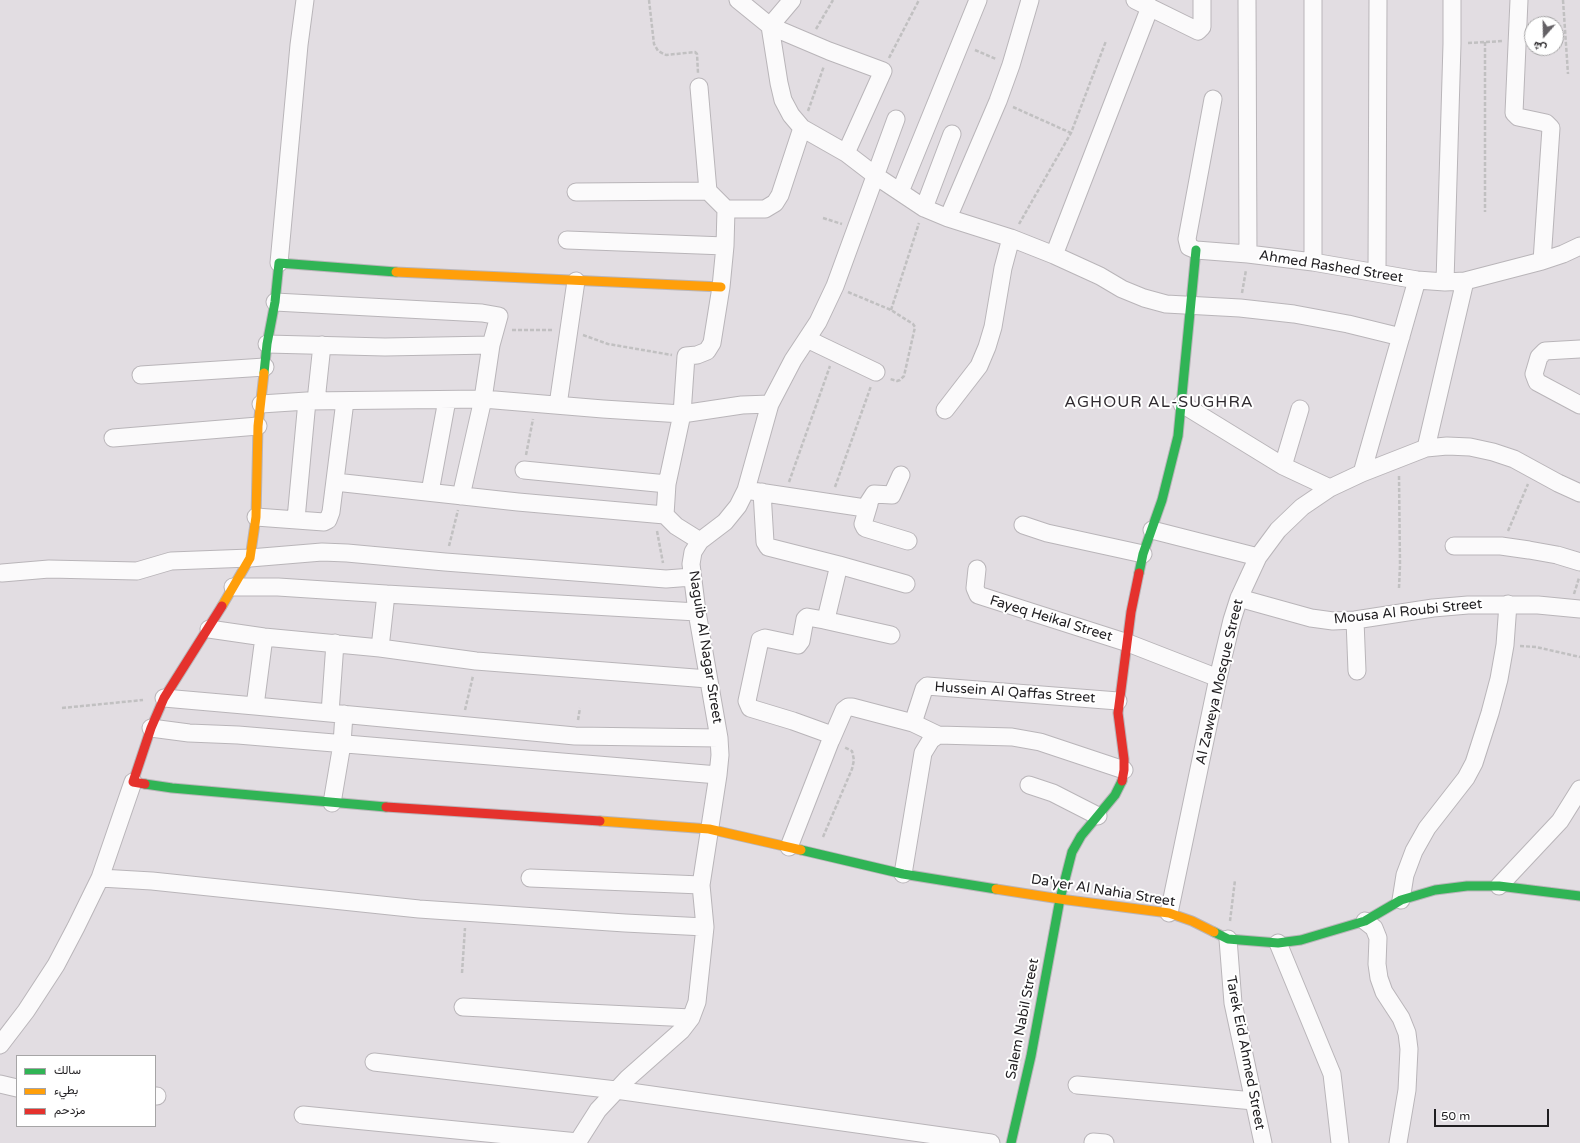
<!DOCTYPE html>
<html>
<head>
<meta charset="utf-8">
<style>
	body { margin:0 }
	#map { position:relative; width:1580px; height:1143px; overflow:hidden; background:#e2dde2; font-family:"Varela Round",Vazirmatn,sans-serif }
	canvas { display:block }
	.legend { position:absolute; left:16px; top:1055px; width:140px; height:72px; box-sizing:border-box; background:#fff; border:1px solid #a6a5a6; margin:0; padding:5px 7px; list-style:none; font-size:12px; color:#201e21 }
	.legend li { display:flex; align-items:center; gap:8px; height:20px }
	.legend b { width:20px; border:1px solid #a6a5a6 }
	.north { position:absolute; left:1524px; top:16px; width:40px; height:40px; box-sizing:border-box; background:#fff; border:1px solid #a6a5a6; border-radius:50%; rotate:200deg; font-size:11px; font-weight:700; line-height:16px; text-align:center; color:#201e21 }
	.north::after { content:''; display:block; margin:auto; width:14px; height:18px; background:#646165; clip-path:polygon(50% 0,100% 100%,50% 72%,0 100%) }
	.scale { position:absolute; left:1434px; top:1109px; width:115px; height:18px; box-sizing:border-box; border:2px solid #201e21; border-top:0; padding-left:5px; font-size:12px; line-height:14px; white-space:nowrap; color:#201e21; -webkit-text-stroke:3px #fff; paint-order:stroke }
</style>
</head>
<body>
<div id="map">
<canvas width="1580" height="1143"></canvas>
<ul class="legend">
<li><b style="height:5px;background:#30b455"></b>سالك</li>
<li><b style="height:5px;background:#ff9f0a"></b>بطيء</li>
<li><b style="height:5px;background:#e5322d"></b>مزدحم</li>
</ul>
<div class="north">ش</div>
<div class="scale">50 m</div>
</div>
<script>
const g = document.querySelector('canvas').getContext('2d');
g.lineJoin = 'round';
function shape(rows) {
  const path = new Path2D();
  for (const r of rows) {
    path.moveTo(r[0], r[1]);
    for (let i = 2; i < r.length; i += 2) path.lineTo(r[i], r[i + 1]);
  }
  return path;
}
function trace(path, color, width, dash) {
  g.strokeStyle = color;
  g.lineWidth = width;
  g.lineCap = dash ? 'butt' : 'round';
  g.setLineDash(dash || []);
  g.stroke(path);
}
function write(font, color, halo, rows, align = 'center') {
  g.font = font + ' "Varela Round",sans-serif';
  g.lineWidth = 4;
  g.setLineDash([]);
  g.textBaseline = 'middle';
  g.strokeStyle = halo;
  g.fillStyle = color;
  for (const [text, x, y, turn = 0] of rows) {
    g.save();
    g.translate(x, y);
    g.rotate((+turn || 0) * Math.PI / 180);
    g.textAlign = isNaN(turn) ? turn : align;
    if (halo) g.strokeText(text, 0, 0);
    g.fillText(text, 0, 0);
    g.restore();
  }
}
const path = shape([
	[649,0,654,44,658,51,666,55,695,52,697,54,698,73],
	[1563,0,1568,74],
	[816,29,833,0],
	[1485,42,1485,212],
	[1468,43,1503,41],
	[975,50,996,59],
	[889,58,919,0],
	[1013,107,1071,133],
	[808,111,824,66],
	[823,218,842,224],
	[1019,224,1071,133,1106,41],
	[848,292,891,310,913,324,915,327,904,376,900,380,897,381,890,379],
	[1242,293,1246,270],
	[891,310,919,223],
	[512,330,553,330],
	[583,335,608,344,672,355],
	[526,455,533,419],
	[789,482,830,366],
	[835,487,871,386],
	[657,531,663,563],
	[1508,531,1528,484],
	[449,546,458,510],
	[1399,588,1400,565,1399,475],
	[1574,594,1579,578],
	[1520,646,1536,647,1580,657],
	[62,708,143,700],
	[465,710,473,676],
	[578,720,580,708],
	[823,837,852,769,854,760,852,751,844,747],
	[1230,921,1235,880],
	[462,973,465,928]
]);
const street = shape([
	[738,0,770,26,829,51,883,71,846,153],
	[1135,0,1198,31,1202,27,1202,0],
	[1247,0,1248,254],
	[1519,0,1514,113,1518,117,1546,123,1551,128,1542,261],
	[770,26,779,83,783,100,791,115,802,128,846,153,876,176,924,208,948,218,1011,238,1054,255,1100,276,1122,289,1144,298,1166,304,1240,308,1294,314,1348,324,1401,337],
	[770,26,792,0],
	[699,87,708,191,726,209,765,209,775,203,780,195,802,128],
	[1213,99,1187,239,1189,247,1196,250,1248,254,1313,262,1417,280,1445,282,1465,281,1542,261,1563,254,1580,246],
	[576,192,708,191],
	[900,192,978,0],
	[924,208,952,134],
	[948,218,998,101,1011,65,1030,0],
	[567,240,725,246,721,287,712,343,707,351,697,355,686,356,682,414,667,484,665,515],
	[725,246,726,209],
	[1054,255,1150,7],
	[1313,262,1313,0],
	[279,263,299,45,305,0],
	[1377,273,1378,0],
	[1445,282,1452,44,1452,0],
	[275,302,482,313,499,316,491,345,483,399,461,496],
	[807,339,876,372],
	[267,344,385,347,491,345],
	[1580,349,1545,351,1539,357,1534,374,1537,382,1580,405],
	[141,375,265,367],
	[316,401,322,345],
	[261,404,307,401,483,399,603,409,682,414,742,405,770,404],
	[1182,404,1283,466,1330,488],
	[558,405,576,281],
	[945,410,979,366,987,347,993,327,1003,268,1011,238],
	[113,438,258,426],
	[1426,448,1465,281],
	[1283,466,1300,409],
	[524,470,667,484],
	[1362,473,1417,280],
	[335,482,518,502,665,515,676,526,700,541],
	[752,491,865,508,874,494,892,495,901,475],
	[430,492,447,400],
	[762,492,765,542,768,547,839,565,906,584],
	[869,504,863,524,865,528,908,541],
	[256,517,324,522,328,520,331,512,345,401],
	[296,519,307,401],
	[1023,525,1047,533,1143,554],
	[1152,530,1258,557],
	[1454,546,1501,546,1529,550,1557,555,1580,562],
	[977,569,975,588,978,595,1128,643,1218,678],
	[2,573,49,569,137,571,171,561,250,558,322,552,347,553,445,562,666,579,692,577],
	[233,587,278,587,386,594,697,612],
	[1239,598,1311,618,1333,621,1355,620,1433,608,1468,605,1538,605,1580,609],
	[824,620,891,635],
	[1355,620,1357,671],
	[209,629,264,637,380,648,476,661,708,679],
	[380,648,386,594],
	[164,698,255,706,264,637],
	[255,706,575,736,719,738],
	[330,713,335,643],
	[913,723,924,689,927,686,1118,701],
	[151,728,189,733,238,735,718,775],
	[831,740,844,710,848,707,852,707,913,723,938,735,1012,737,1040,742,1124,770],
	[1029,785,1053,793,1098,816],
	[332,803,342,744,344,714],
	[789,847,832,737,829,734,793,721,750,708,747,701,760,640,765,638,798,645,801,641,805,619,807,617,824,620,826,619,839,565],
	[903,874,923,753,931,740,938,735],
	[100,878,152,881,419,909,625,923,705,927,701,885,718,775,720,755,719,738,697,612,691,564,693,552,700,541,725,522,738,506,746,490,770,404,793,360,818,322,835,286,896,119],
	[530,878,701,885],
	[1499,886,1560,821,1580,789],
	[1401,900,1405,875,1414,851,1427,828,1466,778,1474,763,1490,713,1499,679,1505,645,1508,604],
	[1169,913,1218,678,1232,620,1239,598,1258,557,1278,530,1302,507,1330,488,1362,473,1426,448,1447,446,1470,447,1493,452,1514,459,1558,483,1580,493],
	[1365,921,1374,928,1378,938,1377,964,1379,978,1384,992,1401,1018,1407,1033,1409,1049,1407,1090,1398,1143],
	[1228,939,1233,1003,1263,1143],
	[1278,943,1332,1074,1340,1143],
	[463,1007,691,1018],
	[0,1045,26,1011,56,965,76,927,100,878,133,782],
	[374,1062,616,1090,991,1143],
	[0,1084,17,1088],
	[1077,1085,1254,1101],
	[155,1096,157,1096],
	[303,1115,578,1142],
	[1093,1142,1105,1143],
	[577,1143,598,1110,628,1078,681,1031,691,1018,697,1002,705,927]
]);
const fast = shape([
	[264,373,267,344,275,302,279,263,396,272],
	[1139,573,1143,554,1162,500,1178,436,1196,250],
	[145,784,172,788,386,807],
	[801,850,903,874,996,889],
	[1214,932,1228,939,1278,943,1301,940,1365,921,1401,900,1435,890,1467,886,1499,886,1580,896],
	[1011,1143,1031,1056,1060,899,1072,852,1081,836,1115,795,1122,781]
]);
const slow = shape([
	[396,272,721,287],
	[222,606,250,558,256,517,258,426,264,373],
	[600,821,709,829,801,850],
	[996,889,1060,899,1169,913,1192,921,1214,932]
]);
const jam = shape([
	[1122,781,1124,770,1124,759,1118,713,1131,612,1139,573],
	[145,784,133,782,151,728,164,698,222,606],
	[386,807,600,821]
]);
const streetNames = [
	["Ahmed Rashed Street",1331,267,9],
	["Mousa Al Roubi Street",1408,612,-6],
	["Fayeq Heikal Street",1051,619,17],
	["Naguib Al Nagar Street",705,647,81],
	["Al Zaweya Mosque Street",1220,682,-77],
	["Hussein Al Qaffas Street",1015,693,4],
	["Da'yer Al Nahia Street",1103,891,9],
	["Salem Nabil Street",1023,1019,-79],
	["Tarek Eid Ahmed Street",1245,1053,79]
];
const quarterNames = [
	["AGHOUR AL-SUGHRA",1159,403]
];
trace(street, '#b9b5b9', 19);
trace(fast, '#b9b5b9', 11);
trace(slow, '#b9b5b9', 11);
trace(jam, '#b9b5b9', 11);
trace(path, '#c1c0c1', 2.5, [4, 2]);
trace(street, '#fbfafb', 17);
trace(fast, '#30b455', 9);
trace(slow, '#ff9f0a', 9);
trace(jam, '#e5322d', 9);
write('14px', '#201e21', '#fff', streetNames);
g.letterSpacing = '1px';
write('16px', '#302b30', '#fff', quarterNames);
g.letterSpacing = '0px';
</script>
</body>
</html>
